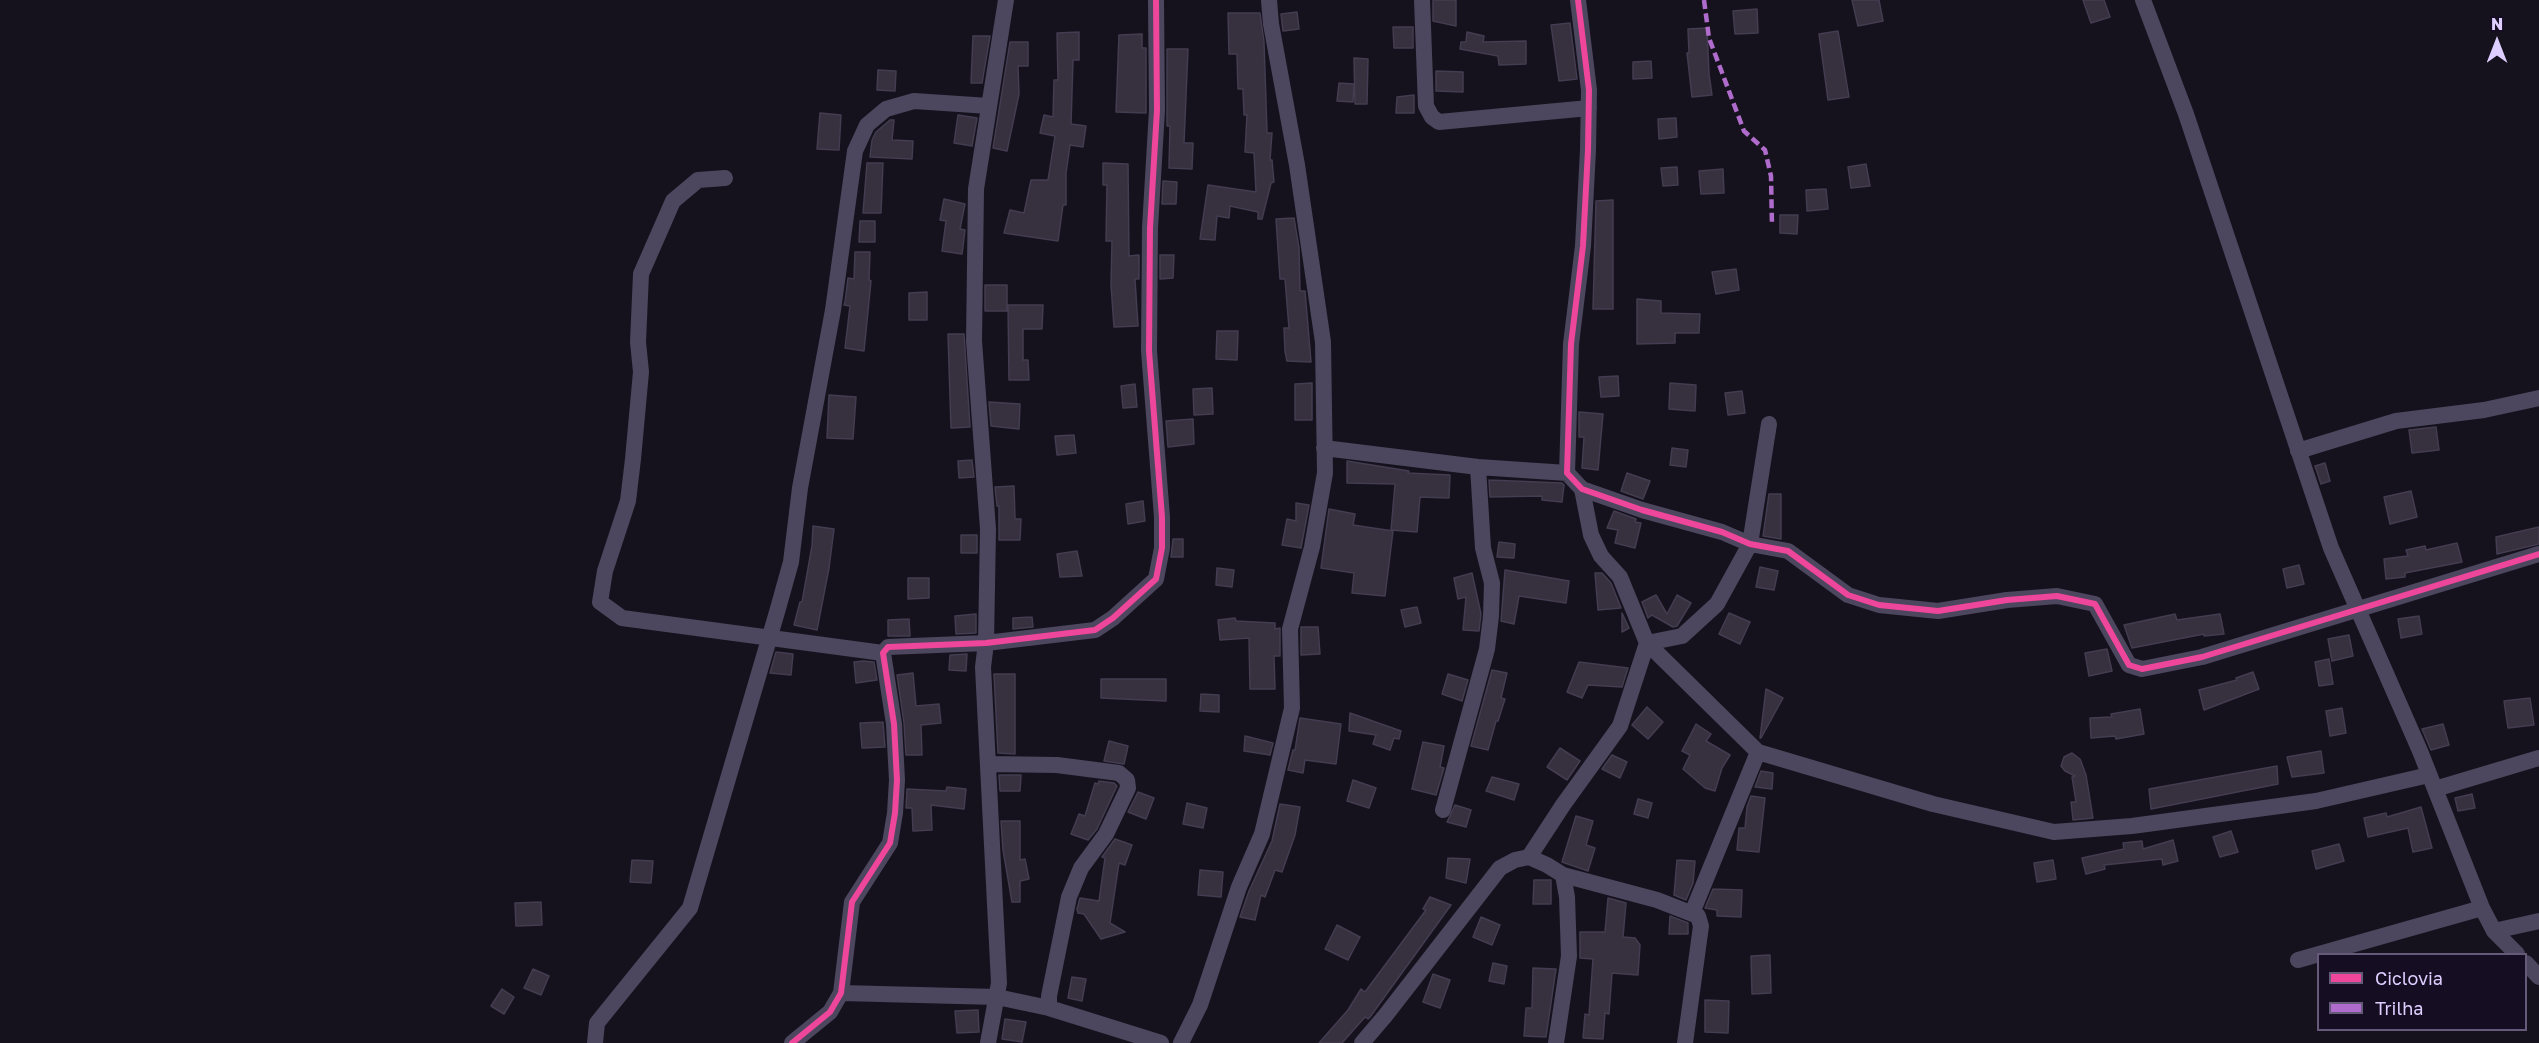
<!DOCTYPE html>
<html>
<head>
<meta charset="utf-8">
<style>
	body { margin:0 }
	#map { position:relative; width:2539px; height:1043px; overflow:hidden; background:#16121d; font-family:"Golos Text",sans-serif }
	canvas { display:block }
	.legend { position:absolute; left:2317px; top:953px; width:210px; height:78px; box-sizing:border-box; background:#150d22; border:2px solid #655a7a; margin:0; padding:8px 10px; list-style:none; font-size:18px; color:#deceff }
	.legend li { display:flex; align-items:center; gap:12px; height:30px }
	.legend b { width:30px; border:2px solid #655a7a }
	.north { position:absolute; left:2467px; top:12px; width:60px; height:60px; -webkit-text-stroke:4px #150d22; paint-order:stroke; rotate:0deg; font-size:16px; font-weight:700; line-height:24px; text-align:center; color:#deceff }
	.north::after { content:''; display:block; margin:auto; width:21px; height:27px; background:#deceff; clip-path:polygon(50% 0,100% 100%,50% 72%,0 100%) }
</style>
</head>
<body>
<div id="map">
<canvas width="2539" height="1043"></canvas>
<ul class="legend">
<li><b style="height:8px;background:#ed469a"></b>Ciclovia</li>
<li><b style="height:8px;background:#b06ccc"></b>Trilha</li>
</ul>
<div class="north">N</div>
</div>
<script>
const g = document.querySelector('canvas').getContext('2d');
g.lineJoin = 'round';
function paint(path, color) {
  g.fillStyle = color;
  g.fill(path, 'evenodd');
}
function shape(rows) {
  const path = new Path2D();
  for (const r of rows) {
    path.moveTo(r[0], r[1]);
    for (let i = 2; i < r.length; i += 2) path.lineTo(r[i], r[i + 1]);
  }
  return path;
}
function trace(path, color, width, dash) {
  g.strokeStyle = color;
  g.lineWidth = width;
  g.lineCap = dash ? 'butt' : 'round';
  g.setLineDash(dash || []);
  g.stroke(path);
}
const building = shape([
	[1433,0,1456,0,1456,26,1433,21,1433,0],
	[1852,0,1879,0,1883,21,1858,26,1852,0],
	[2083,0,2104,0,2110,17,2091,23,2083,0],
	[1757,9,1758,33,1735,34,1733,11,1757,9],
	[1297,12,1299,29,1283,31,1281,14,1297,12],
	[1228,13,1260,13,1264,42,1267,133,1272,133,1270,160,1272,160,1274,182,1271,183,1262,219,1258,219,1258,212,1230,206,1229,218,1217,216,1215,240,1200,239,1208,185,1256,192,1254,153,1245,152,1247,115,1244,115,1243,89,1238,89,1237,54,1229,54,1228,13],
	[1570,23,1577,79,1559,81,1551,25,1570,23],
	[1393,27,1413,27,1413,48,1394,48,1393,27],
	[1707,28,1709,74,1712,95,1692,97,1687,53,1689,53,1688,29,1707,28],
	[1838,31,1849,97,1828,100,1819,34,1838,31],
	[1079,32,1079,60,1073,60,1071,124,1086,126,1083,147,1070,145,1066,173,1066,205,1063,205,1058,241,1004,233,1010,210,1024,213,1031,180,1048,180,1055,136,1040,133,1044,115,1053,117,1054,80,1058,80,1057,33,1079,32],
	[1467,32,1484,36,1483,42,1526,41,1526,64,1499,65,1498,56,1460,49,1461,42,1466,42,1467,32],
	[1142,34,1142,48,1146,48,1146,113,1116,112,1119,35,1142,34],
	[973,36,990,36,982,83,971,83,973,36],
	[1010,42,1028,42,1028,66,1018,66,1019,94,1007,151,993,148,1010,42],
	[1167,49,1188,49,1184,143,1193,143,1192,169,1169,168,1170,126,1167,126,1167,49],
	[1354,58,1368,59,1367,104,1355,104,1354,58],
	[1651,61,1652,78,1633,79,1633,62,1651,61],
	[878,70,896,71,895,91,877,90,878,70],
	[1436,71,1463,72,1463,92,1436,91,1436,71],
	[1339,83,1354,84,1353,102,1337,101,1339,83],
	[1414,95,1414,113,1396,113,1397,97,1414,95],
	[820,113,841,115,839,150,817,149,820,113],
	[958,115,977,118,972,146,954,143,958,115],
	[1676,118,1677,137,1659,139,1658,119,1676,118],
	[890,120,894,120,892,140,913,141,912,159,870,157,872,140,876,132,890,120],
	[867,163,883,163,881,213,863,213,867,163],
	[1103,163,1128,164,1129,256,1139,255,1139,279,1135,279,1138,326,1114,327,1111,285,1112,241,1106,241,1107,185,1103,185,1103,163],
	[1866,164,1870,186,1851,188,1848,167,1866,164],
	[1677,167,1678,185,1663,186,1661,168,1677,167],
	[1723,169,1724,193,1701,194,1699,171,1723,169],
	[1163,181,1177,182,1176,204,1162,204,1163,181],
	[1826,189,1828,209,1807,211,1806,190,1826,189],
	[944,199,965,204,960,229,965,230,962,254,942,251,946,221,940,220,944,199],
	[1613,200,1613,309,1593,309,1596,201,1613,200],
	[1780,215,1798,215,1797,234,1780,233,1780,215],
	[1294,218,1299,248,1300,291,1305,291,1311,362,1287,361,1285,351,1284,328,1289,328,1285,279,1280,279,1276,219,1294,218],
	[860,221,875,221,875,242,859,242,860,221],
	[855,252,870,252,869,280,871,281,864,351,845,348,850,306,844,305,845,302,848,278,854,279,855,252],
	[1160,255,1174,255,1173,278,1160,279,1160,255],
	[1736,269,1739,290,1716,294,1712,272,1736,269],
	[985,285,1007,285,1007,311,985,311,985,285],
	[927,292,927,320,909,320,909,293,927,292],
	[1637,299,1661,301,1661,313,1700,314,1699,333,1675,333,1675,343,1637,344,1637,299],
	[1008,305,1043,305,1042,329,1023,329,1023,360,1028,360,1029,380,1009,380,1008,305],
	[1217,331,1238,331,1237,360,1216,359,1217,331],
	[948,334,964,334,970,427,951,428,948,334],
	[1618,376,1619,396,1601,397,1599,377,1618,376],
	[1312,383,1312,420,1295,420,1295,384,1312,383],
	[1670,383,1696,385,1695,411,1669,409,1670,383],
	[1135,384,1137,407,1123,408,1121,386,1135,384],
	[1212,388,1213,414,1194,415,1193,389,1212,388],
	[1742,391,1745,413,1728,415,1725,393,1742,391],
	[829,395,856,397,853,439,827,438,829,395],
	[989,402,1020,404,1019,429,991,426,989,402],
	[1579,412,1603,414,1598,470,1582,468,1584,437,1579,437,1579,412],
	[1193,419,1194,444,1168,447,1166,421,1193,419],
	[2436,427,2439,450,2412,453,2409,430,2436,427],
	[1074,435,1076,453,1057,455,1055,436,1074,435],
	[1672,448,1688,450,1686,467,1670,465,1672,448],
	[972,460,974,477,959,478,958,461,972,460],
	[1347,461,1409,471,1408,473,1450,475,1449,498,1420,497,1417,532,1391,530,1395,484,1347,483,1347,461],
	[2325,463,2330,481,2321,484,2315,466,2325,463],
	[1627,473,1650,481,1643,499,1621,491,1627,473],
	[1489,480,1562,483,1564,485,1562,502,1542,500,1542,496,1490,497,1489,480],
	[1014,486,1015,519,1021,519,1020,540,999,540,999,506,997,506,995,487,1014,486],
	[2411,491,2417,517,2390,524,2384,497,2411,491],
	[1769,494,1781,494,1781,539,1763,536,1769,494],
	[1143,501,1145,521,1128,524,1126,504,1143,501],
	[1296,503,1309,505,1301,548,1282,545,1287,519,1296,521,1296,503],
	[1329,509,1355,514,1353,525,1393,531,1385,596,1352,593,1354,573,1321,568,1329,509],
	[1614,511,1636,519,1635,522,1641,523,1635,548,1615,543,1618,530,1607,528,1614,511],
	[813,526,834,529,829,568,817,630,794,625,800,602,802,602,812,546,813,526],
	[2539,527,2539,544,2497,554,2496,537,2539,527],
	[961,535,977,535,977,553,961,553,961,535],
	[1173,539,1183,539,1183,557,1171,557,1173,539],
	[1499,542,1515,544,1514,558,1497,557,1499,542],
	[2457,543,2462,562,2405,573,2405,577,2386,579,2384,559,2408,556,2406,550,2425,546,2426,550,2457,543],
	[1077,551,1082,576,1060,577,1057,554,1077,551],
	[2299,565,2304,584,2287,588,2283,569,2299,565],
	[1760,567,1778,571,1774,590,1756,587,1760,567],
	[1217,568,1234,570,1232,587,1216,585,1217,568],
	[1505,570,1569,581,1566,603,1519,596,1514,624,1501,621,1505,570],
	[1472,573,1481,614,1479,631,1463,630,1466,597,1458,599,1454,578,1472,573],
	[1595,573,1602,573,1611,583,1621,608,1598,610,1595,573],
	[908,578,929,578,929,598,908,599,908,578],
	[1656,595,1667,614,1677,595,1691,603,1677,626,1673,627,1652,615,1648,618,1642,602,1656,595],
	[1417,607,1421,623,1405,627,1401,610,1417,607],
	[1622,613,1629,628,1622,632,1622,613],
	[1729,613,1750,622,1740,644,1719,634,1729,613],
	[976,614,976,633,956,634,955,616,976,614],
	[2175,614,2177,620,2220,614,2224,634,2204,636,2204,634,2132,648,2124,625,2175,614],
	[2419,616,2422,634,2401,638,2398,619,2419,616],
	[1032,617,1033,627,1013,629,1013,618,1032,617],
	[1235,618,1236,621,1275,623,1275,629,1280,628,1280,656,1274,656,1275,689,1250,689,1249,638,1220,640,1218,620,1235,618],
	[909,619,910,636,888,636,888,620,909,619],
	[1301,627,1318,627,1320,654,1301,655,1301,627],
	[2349,635,2353,656,2332,661,2328,639,2349,635],
	[2107,649,2112,671,2089,676,2085,653,2107,649],
	[776,652,793,654,791,675,770,673,776,652],
	[967,654,966,671,949,670,950,655,967,654],
	[2329,659,2333,684,2319,686,2315,662,2329,659],
	[863,661,874,662,877,680,856,683,854,662,863,661],
	[1579,662,1628,668,1622,687,1588,685,1582,698,1567,692,1579,662],
	[1492,670,1507,673,1501,698,1505,699,1498,721,1496,721,1488,750,1471,746,1492,670],
	[2253,672,2259,689,2204,710,2199,690,2237,680,2236,678,2253,672],
	[913,673,916,706,939,704,941,723,921,725,922,755,906,755,904,723,897,675,913,673],
	[994,674,1015,674,1015,754,998,753,994,674],
	[1448,674,1468,680,1462,701,1442,694,1448,674],
	[1101,679,1166,679,1166,701,1101,698,1101,679],
	[1766,689,1783,698,1761,738,1760,738,1766,689],
	[1201,694,1219,695,1219,712,1200,711,1201,694],
	[2530,698,2534,725,2508,728,2504,701,2530,698],
	[1647,707,1663,722,1648,739,1632,725,1647,707],
	[2342,708,2346,733,2330,736,2326,711,2342,708],
	[2140,709,2144,734,2116,739,2115,736,2091,738,2090,718,2112,717,2111,714,2140,709],
	[1350,713,1401,731,1399,739,1394,738,1390,750,1373,744,1376,735,1349,731,1350,713],
	[1300,718,1341,724,1336,764,1305,760,1303,773,1288,770,1293,750,1295,750,1300,718],
	[883,722,885,747,862,748,860,723,883,722],
	[1696,724,1711,734,1706,741,1730,755,1722,768,1715,791,1705,788,1683,769,1690,755,1682,751,1696,724],
	[2443,724,2449,745,2431,750,2422,729,2443,724],
	[1245,736,1273,743,1270,755,1244,751,1245,736],
	[1109,741,1128,746,1124,764,1104,761,1109,741],
	[1423,742,1444,746,1440,767,1444,768,1436,795,1412,789,1423,742],
	[1560,748,1580,761,1567,780,1547,767,1560,748],
	[2321,751,2324,773,2292,777,2287,757,2321,751],
	[2072,753,2080,759,2086,775,2093,818,2073,820,2071,802,2076,802,2072,777,2075,776,2065,771,2061,766,2064,757,2072,753],
	[1612,755,1627,762,1620,778,1602,769,1612,755],
	[2277,766,2278,784,2151,809,2149,789,2277,766],
	[1761,771,1773,773,1772,789,1755,787,1761,771],
	[999,775,1021,775,1020,791,1000,791,999,775],
	[1492,777,1519,784,1514,800,1486,791,1492,777],
	[1353,780,1376,788,1369,808,1347,801,1353,780],
	[1099,781,1114,783,1117,786,1097,829,1088,840,1071,834,1079,814,1085,816,1095,783,1098,784,1099,781],
	[947,787,966,789,964,809,931,805,932,830,913,831,912,808,906,808,907,789,946,791,947,787],
	[1138,792,1154,798,1146,819,1128,812,1138,792],
	[2472,794,2475,808,2458,811,2455,798,2472,794],
	[1751,796,1765,798,1759,852,1737,850,1739,828,1745,828,1747,807,1751,796],
	[1638,799,1652,803,1648,818,1634,814,1638,799],
	[1187,803,1207,808,1203,828,1183,824,1187,803],
	[1280,804,1300,807,1295,835,1282,872,1275,870,1265,897,1261,895,1255,920,1240,917,1249,891,1272,841,1280,804],
	[1455,805,1471,810,1466,827,1447,822,1455,805],
	[2421,807,2432,848,2413,852,2408,828,2368,837,2364,818,2386,813,2387,817,2421,807],
	[1576,816,1593,821,1586,845,1595,848,1588,871,1562,862,1576,816],
	[1001,821,1020,821,1020,860,1025,859,1029,879,1020,881,1020,902,1012,902,1003,850,1001,821],
	[2231,831,2238,852,2220,857,2213,837,2231,831],
	[1115,839,1132,845,1125,865,1119,863,1110,923,1125,932,1101,939,1084,914,1078,913,1077,909,1080,898,1099,901,1105,858,1102,857,1115,839],
	[2173,840,2178,861,2163,865,2162,859,2104,865,2105,869,2086,874,2082,858,2124,849,2123,843,2142,841,2143,849,2173,840],
	[2339,844,2344,861,2316,869,2312,851,2339,844],
	[1448,858,1470,859,1466,883,1446,878,1448,858],
	[632,860,653,861,651,883,630,882,632,860],
	[1677,860,1695,861,1693,883,1686,900,1674,895,1677,860],
	[2053,860,2056,879,2037,882,2034,863,2053,860],
	[1200,870,1223,872,1221,897,1198,895,1200,870],
	[1534,880,1551,880,1551,904,1533,904,1534,880],
	[1713,889,1742,890,1741,917,1717,916,1717,910,1705,908,1713,889],
	[1430,897,1451,905,1370,1017,1368,1019,1365,1017,1342,1043,1319,1043,1348,1010,1361,989,1365,992,1426,910,1423,909,1430,897],
	[1608,898,1626,903,1623,937,1635,938,1640,945,1638,975,1612,973,1609,1014,1605,1013,1603,1039,1583,1038,1585,1014,1589,1015,1593,959,1580,958,1580,932,1605,932,1608,898],
	[541,902,542,925,516,926,515,903,541,902],
	[1670,916,1688,923,1688,934,1669,934,1670,916],
	[1481,917,1500,925,1492,945,1473,937,1481,917],
	[1337,925,1360,937,1348,960,1325,949,1337,925],
	[1770,955,1771,993,1752,994,1751,956,1770,955],
	[1493,963,1507,966,1504,984,1489,981,1493,963],
	[1533,968,1556,969,1546,1037,1524,1036,1526,1008,1532,1008,1533,968],
	[533,969,549,976,541,995,524,988,533,969],
	[1433,974,1450,980,1440,1008,1423,1002,1433,974],
	[1072,977,1086,979,1082,1001,1068,998,1072,977],
	[502,989,514,997,504,1014,491,1006,502,989],
	[1705,1000,1729,1001,1728,1033,1705,1032,1705,1000],
	[978,1010,979,1032,957,1033,955,1011,978,1010],
	[1005,1019,1026,1022,1022,1042,1002,1039,1005,1019]
]);
const minor = shape([
	[1422,0,1426,106,1432,117,1439,122,1589,108],
	[1578,0,1589,90,1588,150,1583,246,1571,344,1567,473,1582,489,1642,510,1722,532,1750,544,1788,551,1848,595,1879,605,1938,611,2007,600,2057,596,2095,604,2129,665,2142,669,2202,657,2539,554],
	[2143,0,2186,114,2331,548,2420,751,2482,908,2494,931,2517,954],
	[725,178,698,180,673,201,641,274,638,342,641,372,633,459,628,501,605,571,600,602,622,618,883,653],
	[1324,448,1478,467,1567,473],
	[2298,451,2396,421,2484,410,2539,398],
	[1582,489,1591,535,1601,556,1620,577,1647,643,1758,752,1933,804,2054,832,2132,826,2316,801,2429,775],
	[2435,789,2539,758],
	[1443,810,1487,649,1491,616,1492,583,1483,548,1478,467],
	[1529,857,1563,805,1620,726,1647,643,1682,636,1717,604,1750,544,1769,424],
	[1563,875,1657,900,1698,916,1701,926,1685,1043],
	[1692,913,1758,752],
	[2494,931,2539,921],
	[2298,960,2482,908],
	[2526,963,2539,977],
	[841,993,997,997,1049,1008,1049,996,1069,897,1081,868,1106,834,1128,788,1127,780,1119,773,1057,765,990,764],
	[1049,1008,1161,1043],
	[595,1043,597,1023,690,908,777,612,791,562,800,488,833,310,855,151,867,125,886,109,914,101,989,106],
	[792,1043,830,1012,841,993,852,902,890,843,895,813,897,780,894,724,883,653,888,647,986,643,1095,630,1113,618,1156,579,1162,548,1162,517,1149,351,1150,228,1157,110,1156,0],
	[988,1043,999,983,983,667,986,643,988,529,974,341,976,189,1006,0],
	[1181,1043,1200,1005,1239,887,1262,834,1292,708,1290,629,1312,547,1325,473,1323,342,1297,165,1271,24,1269,0],
	[1362,1043,1385,1016,1500,868,1515,860,1529,857,1547,865,1563,875,1567,897,1569,956,1556,1043]
]);
const quiet = shape([
	[1704,0,1709,38,1744,131,1765,150,1771,176,1772,226]
]);
const cycleway = shape([
	[1578,0,1589,90,1588,150,1583,246,1571,344,1567,473,1582,489,1642,510,1722,532,1750,544,1788,551,1848,595,1879,605,1938,611,2007,600,2057,596,2095,604,2129,665,2142,669,2202,657,2539,554],
	[792,1043,830,1012,841,993,852,902,890,843,895,813,897,780,894,724,883,653,888,647,986,643,1095,630,1113,618,1156,579,1162,548,1162,517,1149,351,1150,228,1157,110,1156,0]
]);
paint(building, '#36303f');
trace(building, '#443c51', 1.5);
trace(minor, '#4c475e', 16);
trace(quiet, '#b06ccc', 4.5, [9, 4.5]);
trace(cycleway, '#ed469a', 6);
</script>
</body>
</html>
